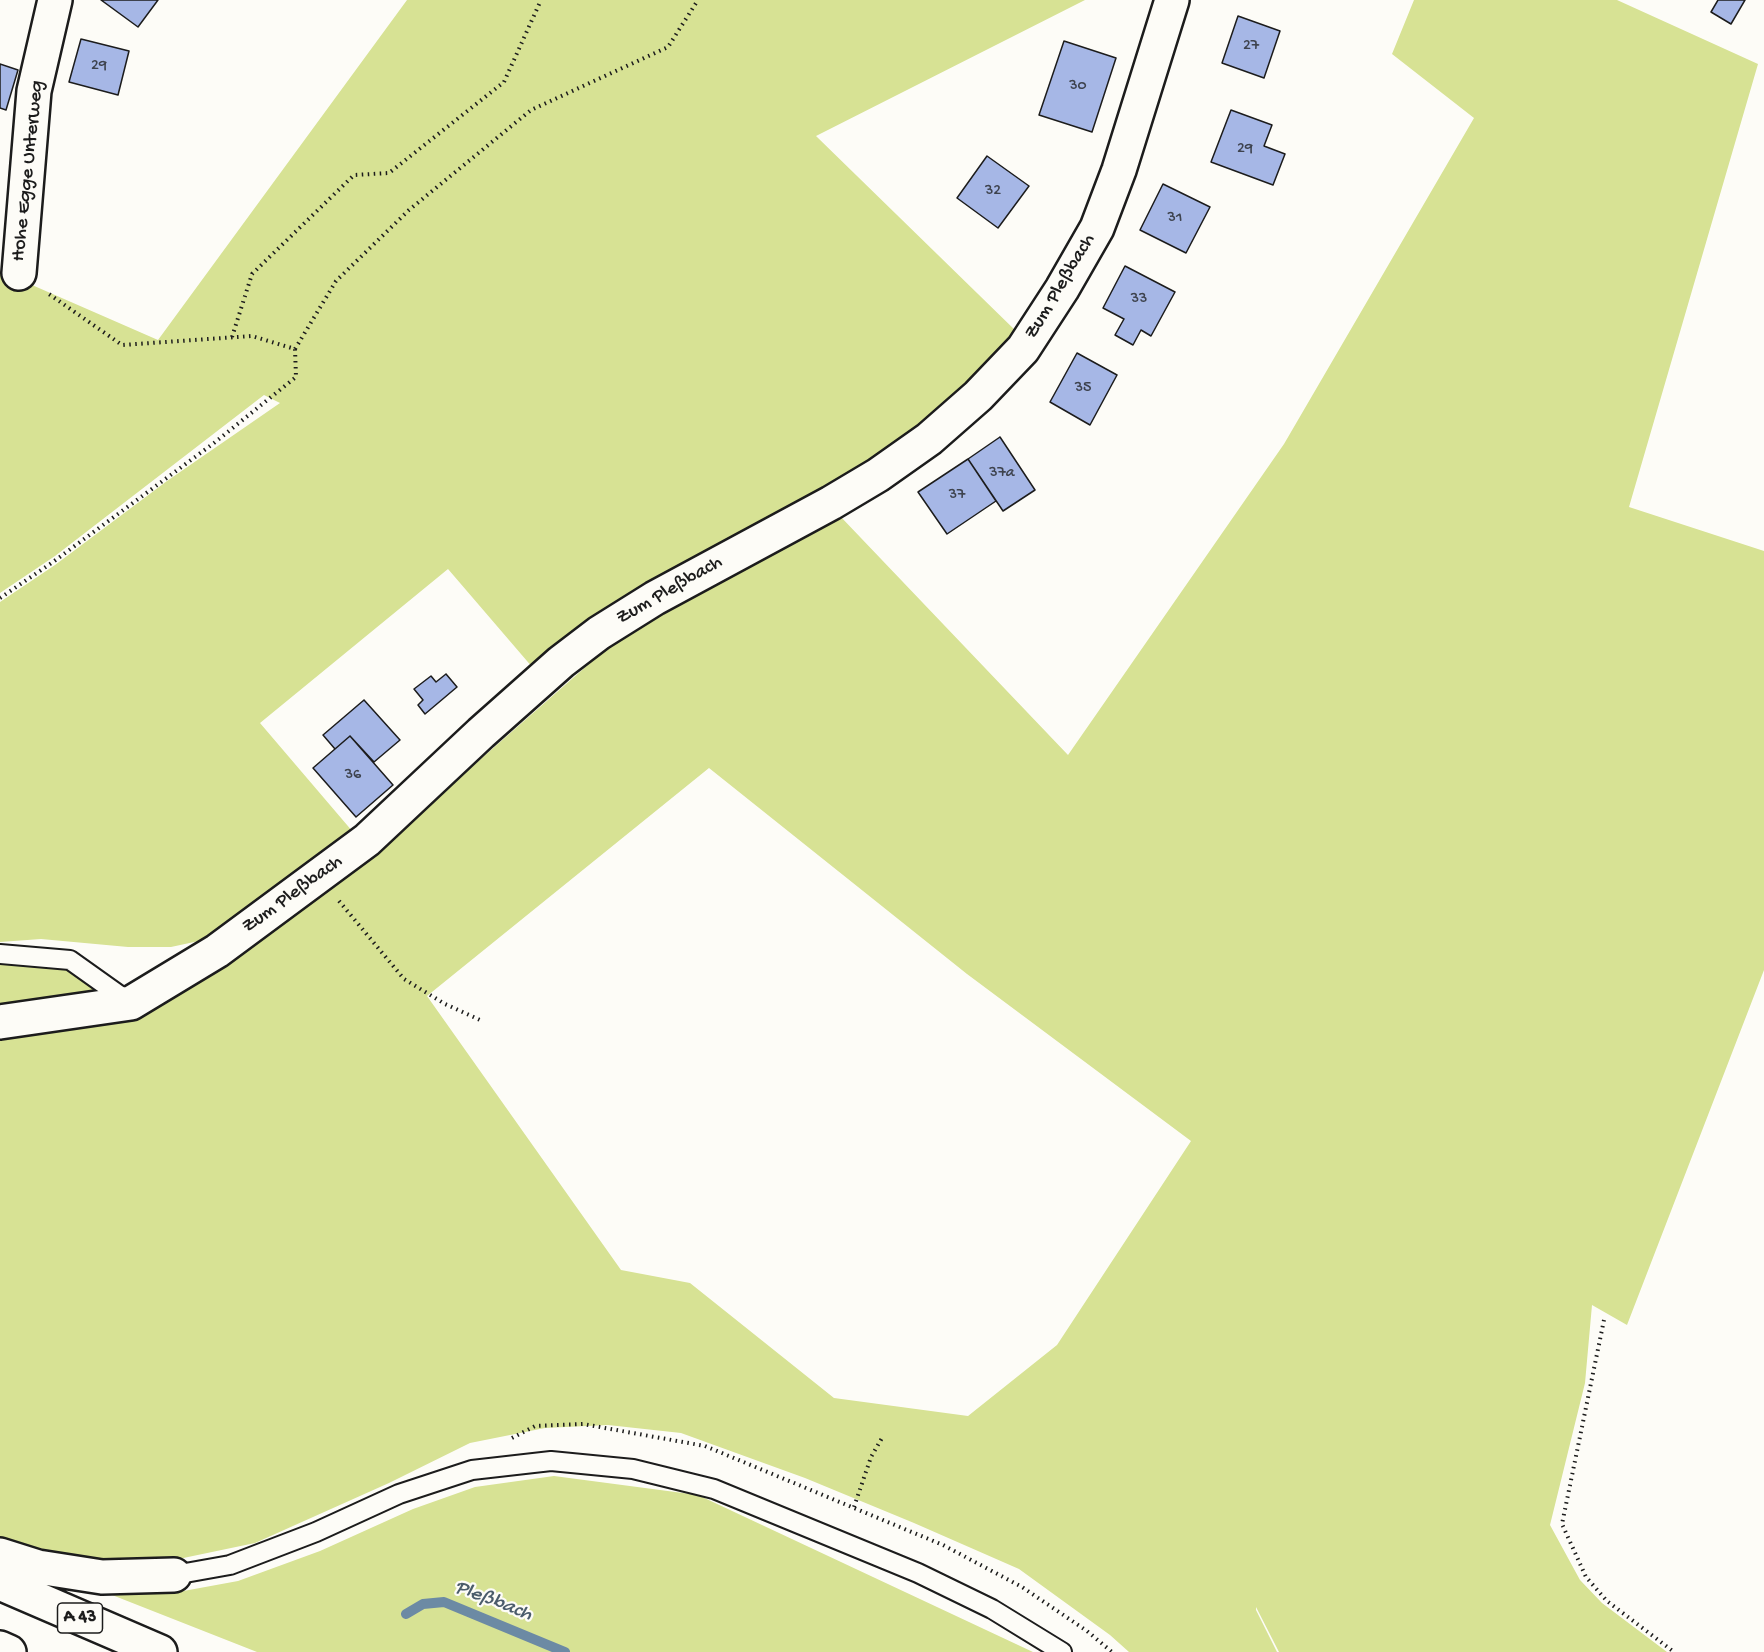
<!DOCTYPE html>
<html>
<head>
<meta charset="utf-8">
<style>
	body { margin:0 }
	canvas { display:block; background:#fdfcf7 }
</style>
</head>
<body>
<canvas width="1764" height="1652"></canvas>
<script>
const g = document.querySelector('canvas').getContext('2d');
g.lineJoin = 'round';
function paint(path, color) {
  g.fillStyle = color;
  g.fill(path, 'evenodd');
}
function shape(rows) {
  const path = new Path2D();
  for (const r of rows) {
    path.moveTo(r[0], r[1]);
    for (let i = 2; i < r.length; i += 2) path.lineTo(r[i], r[i + 1]);
  }
  return path;
}
function trace(path, color, width, dash) {
  g.strokeStyle = color;
  g.lineWidth = width;
  g.lineCap = dash ? 'butt' : 'round';
  g.setLineDash(dash || []);
  g.stroke(path);
}
function write(font, color, halo, rows, align = 'center') {
  g.font = font + ' "Gochi Hand",sans-serif';
  g.lineWidth = 4.5;
  g.setLineDash([]);
  g.textBaseline = 'middle';
  g.strokeStyle = halo;
  g.fillStyle = color;
  for (const [text, x, y, turn = 0] of rows) {
    g.save();
    g.translate(x, y);
    g.rotate((+turn || 0) * Math.PI / 180);
    g.textAlign = isNaN(turn) ? turn : align;
    if (halo) g.strokeText(text, 0, 0);
    g.fillText(text, 0, 0);
    g.restore();
  }
}
const green = shape([
	[407,0,1085,0,816,136,1018,333,922,434,533,668,448,569,260,723,353,832,208,939,171,947,128,947,41,939,0,942,0,602,55,565,167,481,280,403,264,395,55,556,0,593,0,271,158,340],
	[1414,0,1617,0,1758,64,1629,507,1764,551,1764,970,1627,1325,1592,1305,1585,1383,1550,1525,1580,1580,1602,1603,1667,1652,1279,1652,1256,1607,1256,1610,1277,1652,1129,1652,1110,1635,1019,1569,914,1523,805,1478,681,1433,608,1425,545,1428,470,1443,389,1483,255,1543,169,1561,91,1561,18,1548,0,1539,0,1029,135,1009,426,807,606,649,683,600,840,516,1068,755,1284,444,1474,118,1392,54],
	[709,768,967,974,1191,1141,1057,1345,968,1416,834,1398,690,1283,621,1270,427,996],
	[0,960,68,966,112,995,0,1015],
	[554,1476,698,1495,1033,1652,257,1652,107,1593,178,1592,238,1581,320,1551,413,1509,475,1487]
]);
const stream = shape([
	[406,1614,423,1604,444,1602,565,1652]
]);
const building = shape([
	[101,0,158,0,138,27,101,0],
	[1718,0,1745,0,1731,24,1711,12,1718,0],
	[1238,16,1280,31,1264,78,1222,63,1238,16],
	[81,39,129,51,118,95,69,82,81,39],
	[1064,41,1116,58,1092,132,1039,115,1064,41],
	[0,64,18,70,6,110,0,108,0,64],
	[1231,110,1272,125,1264,146,1285,154,1273,185,1211,162,1231,110],
	[987,156,1029,186,998,228,957,198,987,156],
	[1163,184,1210,207,1186,253,1140,230,1163,184],
	[1125,266,1175,292,1151,336,1141,330,1133,345,1115,335,1124,319,1103,308,1125,266],
	[1077,353,1117,375,1090,425,1050,402,1077,353],
	[1000,437,1035,490,1003,511,968,459,1000,437],
	[968,459,996,501,947,534,918,492,968,459],
	[446,674,457,687,425,714,418,705,423,700,414,689,431,676,436,682,446,674],
	[364,700,400,740,374,762,350,736,335,749,323,735,364,700],
	[350,736,393,785,356,817,313,768,350,736]
]);
const path = shape([
	[232,337,252,274,354,175,389,173,504,82,541,0],
	[295,349,336,281,409,210,531,110,668,47,698,0],
	[0,598,53,562,214,443,296,377,295,349,252,336,122,345,46,292],
	[339,901,404,979,445,1004,480,1020],
	[1604,1320,1562,1524,1586,1577,1607,1601,1674,1652],
	[512,1438,535,1426,583,1424,705,1446,943,1545,1022,1587,1087,1631,1112,1652],
	[854,1507,871,1457,882,1438]
]);
const service = shape([
	[0,954,70,960,129,1002],
	[174,1575,230,1565,316,1532,399,1494,472,1470,551,1461,633,1469,714,1489,918,1573,992,1609,1062,1652]
]);
const minor = shape([
	[19,273,34,91,55,0],
	[0,1022,131,1003,217,951,367,840,481,733,561,662,599,633,655,598,831,503,878,475,929,439,978,396,1023,349,1062,289,1097,228,1119,170,1172,0]
]);
const motorway = shape([
	[0,1555,38,1567,102,1577,174,1575],
	[0,1583,160,1652],
	[0,1648,9,1652]
]);
const numberNames = [
	["27",1251,47],
	["29",99,67],
	["30",1078,87],
	["29",1245,150],
	["32",993,192],
	["31",1175,219],
	["33",1139,300],
	["35",1083,389],
	["37a",1002,474],
	["37",957,496],
	["36",353,776]
];
const shields = [
	[80,1618,45]
];
const shieldNames = [
	["A 43",80,1618]
];
const streetNames = [
	["Hohe Egge Unterweg",29,171,-84],
	["Zum Pleßbach",1061,287,-59],
	["Zum Pleßbach",670,591,-30],
	["Zum Pleßbach",293,895,-36]
];
const waterNames = [
	["Pleßbach",493,1602,21]
];
paint(green, '#d7e294');
trace(stream, '#6c8aa4', 10);
paint(building, '#a6b7e6');
trace(building, '#1c1c1c', 1.5);
trace(service, '#1c1c1c', 22);
trace(minor, '#1c1c1c', 38);
trace(motorway, '#1c1c1c', 38);
trace(path, '#1c1c1c', 4, [1.5, 4.5]);
trace(service, '#fdfcf7', 18);
trace(minor, '#fdfcf7', 33);
trace(motorway, '#fdfcf7', 33);
write('16px', '#3e434e', null, numberNames);
for (const [x, y, w] of shields) {
  const box = new Path2D();
  box.roundRect(x - w / 2, y - 15, w, 30, 4.5);
  g.fillStyle = '#fdfcf7';
  g.fill(box);
  trace(box, '#1c1c1c', 1.5);
}
write('bold 18px', '#1c1c1c', null, shieldNames);
write('20px', '#1c1c1c', '#fdfcf7', streetNames);
write('italic 21px', '#4b5c6b', '#fdfcf7', waterNames);
</script>
</body>
</html>
